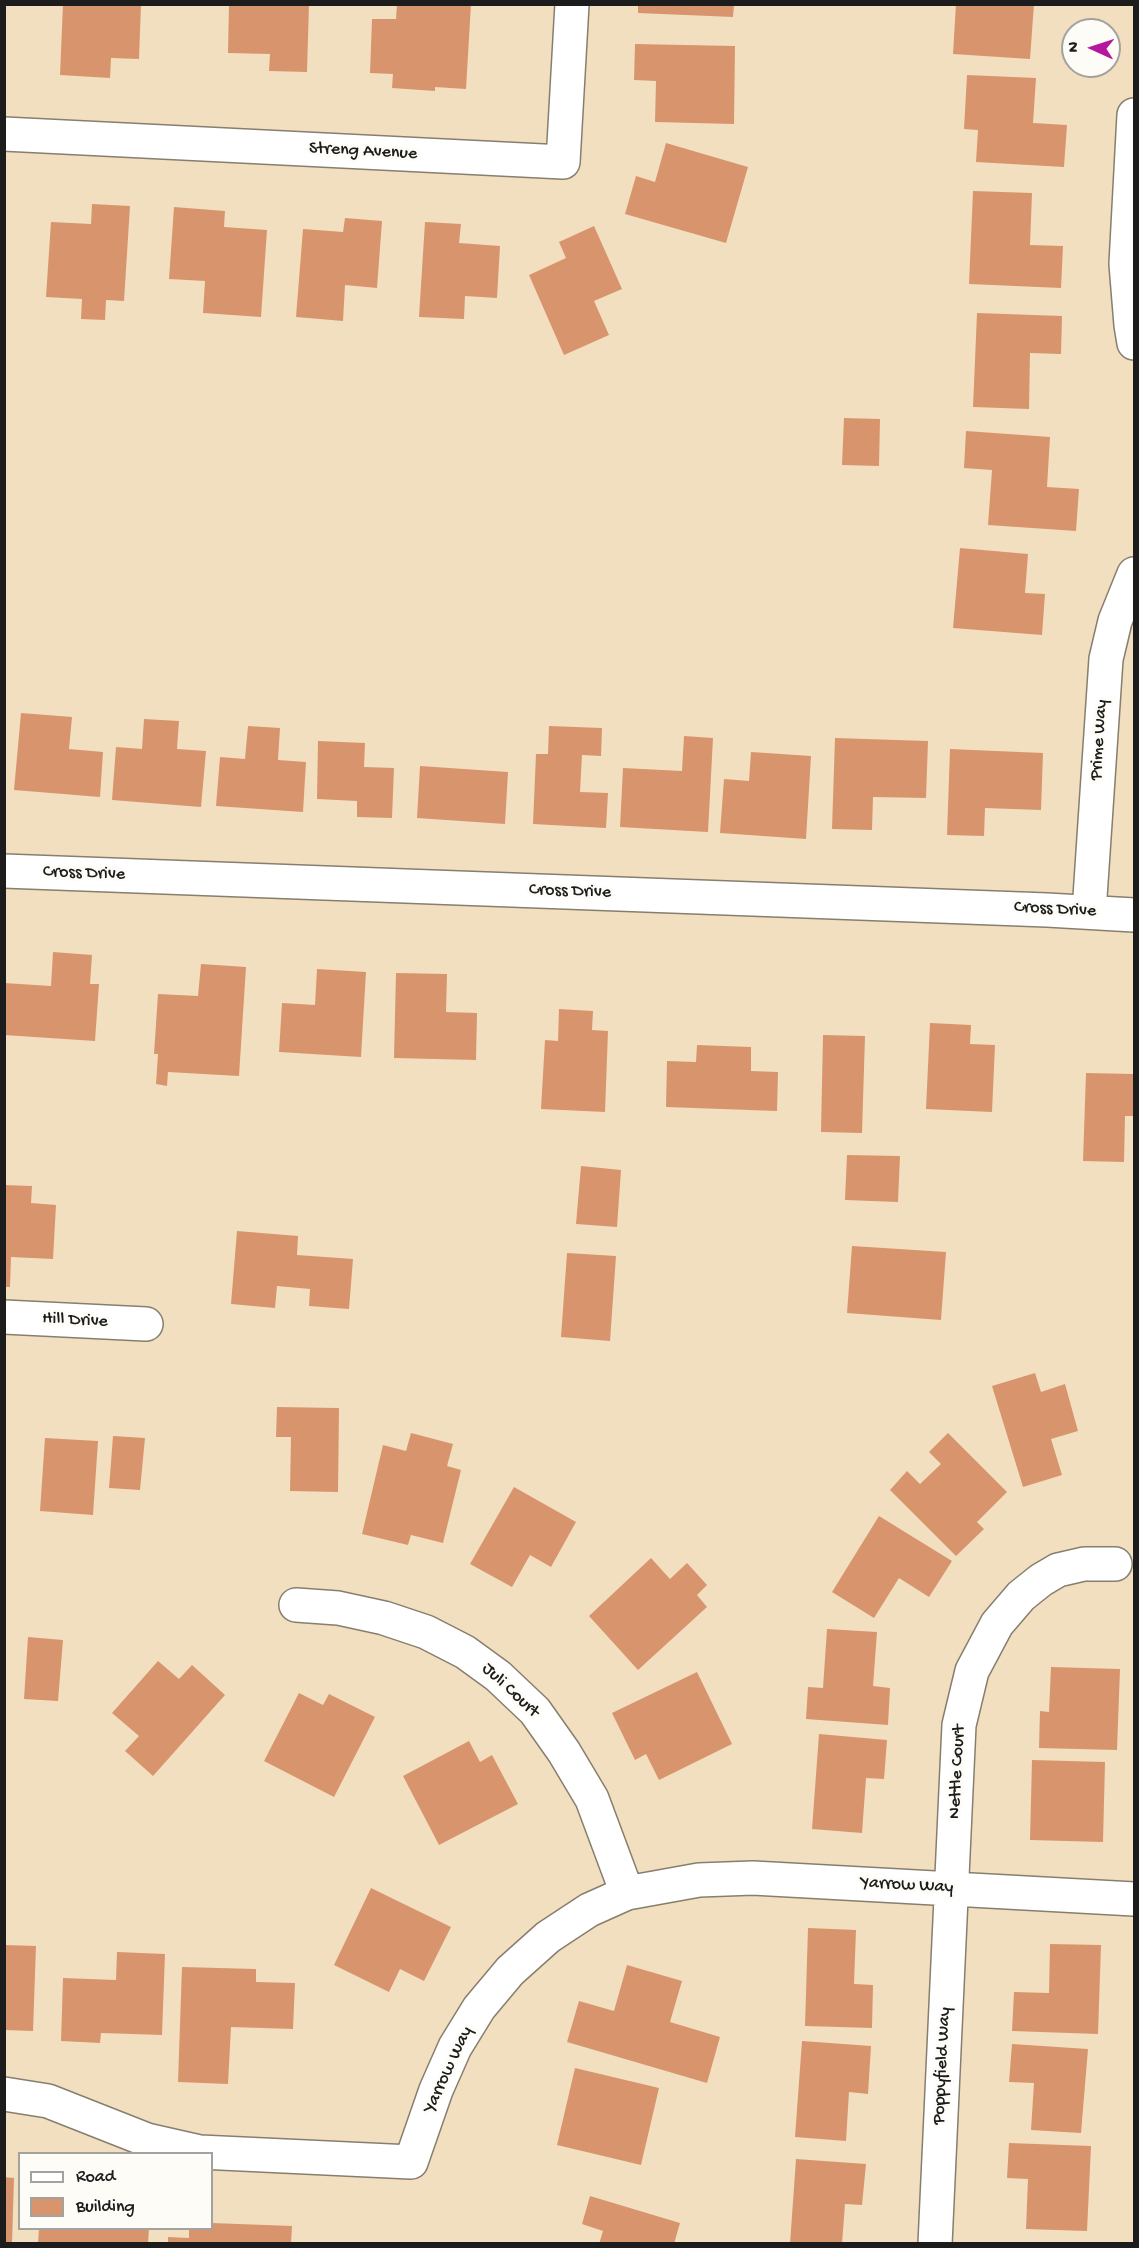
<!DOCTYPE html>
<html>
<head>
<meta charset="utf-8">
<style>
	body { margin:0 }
	#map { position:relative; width:1139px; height:2248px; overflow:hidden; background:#f2dfc0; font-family:"Gochi Hand",sans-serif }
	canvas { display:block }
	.frame { position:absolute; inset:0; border:6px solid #1c1c1c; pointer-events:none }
	.legend { position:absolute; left:18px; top:2152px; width:195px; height:78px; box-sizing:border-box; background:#fdfcf7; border:2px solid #a3a29f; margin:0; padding:8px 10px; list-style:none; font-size:18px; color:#1c1c1c }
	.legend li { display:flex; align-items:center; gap:12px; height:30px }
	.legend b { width:30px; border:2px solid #a3a29f }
	.north { position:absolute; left:1061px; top:18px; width:60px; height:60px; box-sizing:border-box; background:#fdfcf7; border:2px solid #a3a29f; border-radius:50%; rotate:273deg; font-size:16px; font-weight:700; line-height:24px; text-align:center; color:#1c1c1c }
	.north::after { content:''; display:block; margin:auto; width:21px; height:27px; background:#b5179e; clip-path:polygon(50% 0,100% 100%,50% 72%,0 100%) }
</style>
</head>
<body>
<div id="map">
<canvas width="1139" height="2248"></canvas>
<div class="frame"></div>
<ul class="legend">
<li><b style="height:8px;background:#fff"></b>Road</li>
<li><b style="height:16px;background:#d8956d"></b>Building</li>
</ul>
<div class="north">N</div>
</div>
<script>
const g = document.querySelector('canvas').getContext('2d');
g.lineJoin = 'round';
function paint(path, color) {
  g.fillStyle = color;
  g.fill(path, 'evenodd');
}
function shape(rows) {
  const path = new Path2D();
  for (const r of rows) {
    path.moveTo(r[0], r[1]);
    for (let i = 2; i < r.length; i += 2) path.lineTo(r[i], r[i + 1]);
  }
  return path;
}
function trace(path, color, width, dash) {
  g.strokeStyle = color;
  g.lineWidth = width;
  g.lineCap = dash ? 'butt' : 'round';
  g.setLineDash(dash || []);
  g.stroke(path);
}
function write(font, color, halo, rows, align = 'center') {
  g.font = font + ' "Gochi Hand",sans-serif';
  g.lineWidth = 6;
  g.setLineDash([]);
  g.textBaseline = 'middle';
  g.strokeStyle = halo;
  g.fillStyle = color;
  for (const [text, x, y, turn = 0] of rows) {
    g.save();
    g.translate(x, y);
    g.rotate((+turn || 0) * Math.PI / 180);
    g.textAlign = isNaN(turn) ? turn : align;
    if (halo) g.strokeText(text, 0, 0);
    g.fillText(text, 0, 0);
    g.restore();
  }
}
const building = shape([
	[63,4,141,4,139,59,111,58,110,78,60,75],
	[229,4,309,4,307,72,269,71,270,54,228,53],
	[397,4,471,4,466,89,435,87,435,91,392,88,393,74,370,73,372,19,396,19],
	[638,4,734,4,733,17,638,13],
	[956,4,1034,4,1030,59,953,54],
	[635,44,735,46,734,124,655,122,656,81,634,80],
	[967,75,1036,78,1033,123,1067,125,1064,167,976,162,978,130,964,129],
	[666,143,748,167,726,243,625,214,636,176,655,182],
	[973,191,1032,193,1030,245,1063,246,1061,288,969,284],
	[92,204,130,206,124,301,106,300,105,320,81,319,82,299,46,297,51,222,91,224],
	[174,207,225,211,224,227,267,230,261,317,203,313,205,281,169,279],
	[345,218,382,221,377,288,345,285,343,321,296,317,303,229,343,232],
	[425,222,461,224,459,243,500,246,497,298,465,296,464,319,419,317],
	[594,226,622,289,594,301,609,335,564,355,529,275,566,258,559,242],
	[977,313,1062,316,1061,354,1030,353,1029,409,973,407],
	[844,418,880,419,879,466,842,465],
	[966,431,1050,437,1047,487,1079,489,1076,531,988,525,992,470,964,468],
	[960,548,1028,554,1025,593,1045,594,1042,635,953,628],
	[21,713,72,717,69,749,103,752,100,797,14,790],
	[144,719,179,721,177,749,206,751,201,807,112,800,116,747,142,749],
	[248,726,280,728,278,760,306,762,303,812,216,806,220,757,245,759],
	[549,726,602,728,601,756,582,755,580,792,608,793,606,828,533,824,536,754,548,754],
	[684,736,713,738,708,832,620,827,623,768,682,771],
	[835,738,928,741,926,798,873,797,872,830,832,829],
	[318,741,365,743,364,767,394,768,392,818,357,817,357,801,317,799],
	[950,749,1043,753,1041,810,985,808,984,836,947,835],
	[751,752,811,756,806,839,720,833,724,779,749,781],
	[420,766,508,772,505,824,417,818],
	[53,952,92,955,90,984,99,984,95,1041,4,1035,4,983,51,986],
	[201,964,246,967,239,1076,168,1072,167,1086,156,1084,158,1054,154,1054,158,994,198,996],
	[317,969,366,972,361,1057,279,1052,282,1003,315,1005],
	[396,973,447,974,446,1012,477,1013,476,1060,394,1058],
	[559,1009,593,1011,592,1030,608,1031,605,1112,541,1109,545,1040,558,1041],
	[930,1023,971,1025,970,1044,995,1045,992,1112,926,1109],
	[823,1035,865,1036,862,1133,821,1132],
	[697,1045,751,1047,751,1071,778,1072,777,1111,666,1107,667,1061,696,1062],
	[1086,1073,1134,1074,1134,1116,1125,1116,1124,1162,1083,1161],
	[847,1155,900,1156,898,1202,845,1200],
	[581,1166,621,1170,617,1227,576,1224],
	[4,1185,32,1186,31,1203,56,1205,53,1259,11,1257,10,1287,4,1287],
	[237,1231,298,1236,297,1255,353,1259,349,1309,309,1306,310,1289,277,1286,275,1308,231,1304],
	[852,1246,946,1252,941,1320,847,1313],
	[567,1253,616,1256,610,1341,561,1337],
	[1035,1373,1041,1392,1065,1384,1078,1431,1051,1439,1062,1475,1023,1487,992,1386],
	[277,1407,339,1408,338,1492,290,1491,291,1437,276,1437],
	[411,1433,453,1444,447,1466,461,1470,443,1543,411,1535,408,1545,362,1534,383,1445,406,1451],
	[948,1433,1007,1492,977,1522,984,1529,956,1556,890,1490,907,1471,920,1484,941,1464,929,1452],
	[113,1436,145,1438,140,1490,109,1488],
	[45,1438,98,1441,93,1515,40,1511],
	[514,1487,576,1522,551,1567,530,1555,512,1587,470,1564],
	[879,1516,952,1561,929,1597,899,1578,874,1618,832,1592],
	[651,1558,670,1579,687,1563,707,1585,697,1595,707,1607,638,1670,589,1616],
	[827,1629,877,1632,873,1686,890,1688,888,1725,806,1719,808,1687,823,1688],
	[28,1637,63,1640,58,1701,24,1699],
	[158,1661,179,1679,192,1665,225,1695,153,1776,125,1751,139,1736,112,1713],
	[1051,1667,1120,1669,1117,1750,1039,1748,1040,1711,1049,1712],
	[697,1672,732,1744,659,1780,646,1754,635,1760,612,1713],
	[299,1693,323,1705,329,1694,375,1717,334,1797,264,1761],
	[819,1734,887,1740,884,1779,866,1778,862,1833,812,1829],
	[469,1741,480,1762,492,1755,518,1804,439,1845,403,1776],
	[1032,1760,1105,1762,1103,1842,1030,1840],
	[371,1888,451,1927,424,1981,400,1969,389,1992,334,1965],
	[808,1928,856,1930,854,1984,873,1985,872,2028,805,2026],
	[1050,1944,1101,1945,1098,2034,1012,2031,1014,1992,1049,1993],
	[4,1945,36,1946,33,2031,4,2030],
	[117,1952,165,1954,162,2035,101,2033,100,2043,61,2041,63,1978,116,1980],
	[627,1965,682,1981,670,2022,720,2037,707,2083,567,2042,579,2001,614,2011],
	[182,1967,256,1969,256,1982,295,1983,293,2029,231,2027,228,2084,178,2082],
	[802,2041,871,2046,868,2094,849,2092,846,2141,795,2137],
	[1012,2044,1088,2049,1081,2133,1031,2130,1034,2083,1009,2082],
	[575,2068,659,2088,641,2165,557,2145],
	[1009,2143,1091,2146,1087,2231,1026,2229,1028,2179,1007,2178],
	[796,2159,866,2164,862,2205,845,2204,842,2244,790,2244],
	[4,2177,14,2178,12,2244,4,2244],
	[590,2196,680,2223,674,2244,599,2244,603,2231,582,2224],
	[212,2223,292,2226,291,2244,168,2244,168,2237,189,2238,189,2228,212,2228],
	[39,2228,149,2228,148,2244,38,2244]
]);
const minor = shape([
	[1134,115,1126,264,1131,325,1134,343],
	[4,134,563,162,572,4],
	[4,871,1047,910,1134,915],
	[1089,912,1106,659,1115,621,1134,574],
	[4,1317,146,1324],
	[296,1605,338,1608,384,1618,426,1632,465,1652,498,1676,535,1711,564,1752,592,1799,627,1893],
	[4,2094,48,2101,147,2140,200,2152,411,2162,436,2090,455,2047,479,2008,510,1971,548,1937,589,1910,627,1893,699,1880,753,1878,1134,1899],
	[935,2244,959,1725,972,1671,997,1624,1021,1596,1041,1580,1058,1570,1084,1564,1115,1564]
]);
const streetNames = [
	["Streng Avenue",363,152,3],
	["Prime Way",1100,740,-86],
	["Cross Drive",84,874,2],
	["Cross Drive",570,892,2],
	["Cross Drive",1055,910,3],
	["Hill Drive",75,1321,3],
	["Juli Court",510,1691,43],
	["Nettle Court",958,1772,-87],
	["Yarrow Way",907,1886,3],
	["Poppyfield Way",943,2066,-87],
	["Yarrow Way",449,2070,-65]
];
paint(building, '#d8956d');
trace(minor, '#877e6e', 36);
trace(minor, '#fff', 33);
write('18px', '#1c1c1c', '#fdfcf7', streetNames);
</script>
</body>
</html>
